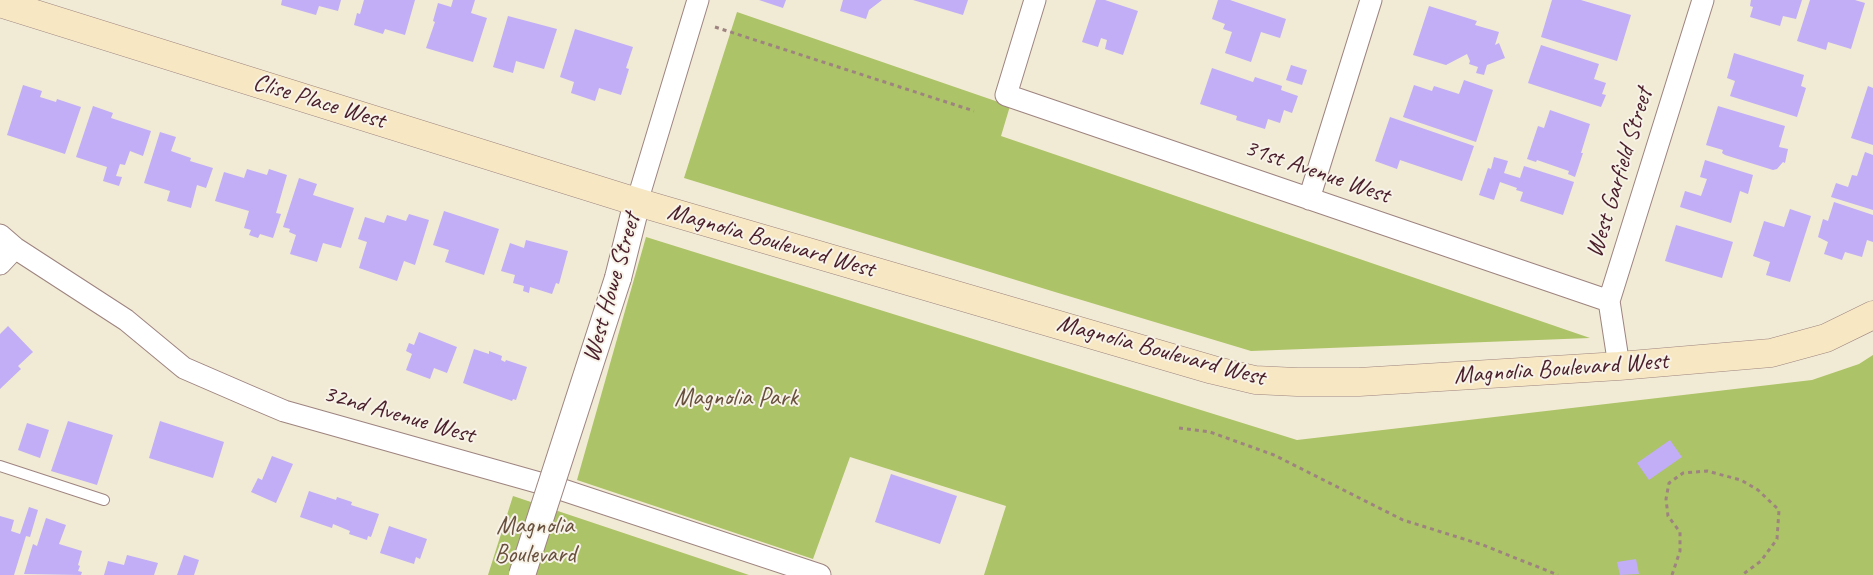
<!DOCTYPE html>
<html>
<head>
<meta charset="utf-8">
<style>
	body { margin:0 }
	canvas { display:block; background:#f1ead4 }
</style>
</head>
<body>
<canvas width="1873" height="575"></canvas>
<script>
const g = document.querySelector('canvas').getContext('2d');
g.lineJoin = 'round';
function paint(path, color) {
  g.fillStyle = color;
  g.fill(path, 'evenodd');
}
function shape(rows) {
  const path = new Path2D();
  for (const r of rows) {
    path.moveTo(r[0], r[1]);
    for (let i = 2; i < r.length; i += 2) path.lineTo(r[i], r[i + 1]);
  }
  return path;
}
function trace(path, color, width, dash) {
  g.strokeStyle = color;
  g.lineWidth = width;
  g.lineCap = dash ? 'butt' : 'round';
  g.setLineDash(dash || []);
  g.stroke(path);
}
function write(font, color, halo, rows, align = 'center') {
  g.font = font + ' Caveat,sans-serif';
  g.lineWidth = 4;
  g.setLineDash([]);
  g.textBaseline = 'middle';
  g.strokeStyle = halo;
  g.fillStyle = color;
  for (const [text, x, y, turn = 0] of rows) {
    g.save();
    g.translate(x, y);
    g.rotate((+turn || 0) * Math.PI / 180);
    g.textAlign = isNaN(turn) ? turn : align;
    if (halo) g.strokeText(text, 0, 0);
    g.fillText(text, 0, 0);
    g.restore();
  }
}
const green = shape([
	[737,12,1010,106,1001,136,1590,338,1251,351,1055,292,684,178],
	[646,237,1297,440,1812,380,1859,364,1873,355,1873,575,984,575,1006,506,850,457,813,559,577,480],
	[513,496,749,575,488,575]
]);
const building = shape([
	[282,0,341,0,338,11,319,6,316,15,281,5],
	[364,0,415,0,405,35,385,29,383,34,354,25,357,13,360,14],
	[453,0,475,0,471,13,487,18,473,62,426,48,435,22,433,21,438,3,451,7],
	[759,0,786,0,783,8],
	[843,0,882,0,869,10,866,19,840,11],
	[913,0,968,0,963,15],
	[1096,0,1105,0,1138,11,1123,55,1105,49,1107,40,1101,38,1098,47,1082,42],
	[1218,0,1230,0,1286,19,1280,38,1261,32,1251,62,1225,53,1232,32,1223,29,1225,24,1212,19],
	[1552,0,1581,0,1631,15,1617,61,1541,37],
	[1751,0,1802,0,1796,19,1783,16,1780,26,1750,17,1753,7,1750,6],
	[1810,0,1855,0,1865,3,1851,49,1828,42,1826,50,1797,41],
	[1429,6,1477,21,1475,25,1499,32,1495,45,1499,43,1505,58,1487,65,1484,75,1476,73,1478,67,1469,64,1470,61,1467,54,1446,65,1413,55],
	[508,16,557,29,544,69,516,61,513,73,493,67],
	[575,29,633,47,626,68,629,69,621,95,599,88,595,101,571,93,574,82,560,77],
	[1541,45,1599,64,1594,79,1606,83,1602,94,1606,95,1601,107,1528,83],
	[1734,53,1804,75,1801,86,1806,88,1797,117,1730,96,1735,81,1727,78],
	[1291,65,1307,70,1302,85,1286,80],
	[1212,68,1253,82,1255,77,1282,86,1281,90,1298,96,1292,113,1284,110,1280,123,1268,119,1265,129,1236,120,1237,116,1200,104],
	[1464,80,1493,90,1476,142,1403,117,1414,85,1432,91,1434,86,1459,94],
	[23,85,42,91,40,97,56,102,57,99,81,107,65,154,7,135],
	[1868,86,1873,88,1873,145,1851,138],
	[93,106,113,113,111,118,151,131,143,156,130,151,125,165,120,164,116,176,122,177,119,186,103,181,107,167,76,157],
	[1718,106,1785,126,1779,147,1788,149,1785,163,1783,162,1777,169,1773,170,1725,155,1722,153,1723,150,1706,145],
	[1550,110,1590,124,1581,153,1583,153,1575,177,1568,174,1569,171,1537,160,1536,162,1527,159,1538,126,1544,128],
	[1390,117,1474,146,1462,181,1400,160,1397,169,1375,161],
	[160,132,176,137,171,151,191,158,190,161,213,168,206,188,197,185,191,208,167,201,170,191,144,183],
	[1865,152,1873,155,1873,210,1831,197,1836,183,1848,187,1852,175,1857,176],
	[1494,157,1508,161,1504,173,1520,178,1524,166,1574,182,1563,215,1520,201,1523,192,1516,190,1517,188,1500,182,1494,200,1479,195,1488,168,1491,169],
	[1705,160,1753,175,1748,194,1740,191,1731,223,1680,207,1685,191,1701,196,1707,179,1700,177],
	[247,169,267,175,269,169,287,175,276,213,281,214,273,238,260,234,258,238,249,235,251,230,244,228,249,211,215,201,224,172,244,178],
	[299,178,317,184,313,195,354,208,341,248,323,243,317,262,290,254,296,235,289,232,290,229,283,227],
	[1834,202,1873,215,1873,242,1867,240,1862,257,1845,252,1842,260,1824,254,1828,242,1818,237,1823,219,1828,221],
	[1790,209,1811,216,1790,282,1766,275,1770,262,1753,256,1764,221,1784,227],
	[444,211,499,229,484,275,445,262,449,250,433,245],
	[409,214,429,220,415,265,404,261,397,281,359,268,367,242,358,239,365,217,384,223,387,215,406,221],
	[1676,225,1733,242,1722,278,1665,261],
	[526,240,568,251,559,284,556,283,552,294,530,287,529,293,523,291,524,286,513,283,515,275,501,271,510,243,524,248],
	[8,326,33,352,18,366,21,369,0,389,0,334],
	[419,332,457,347,447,373,434,368,430,379,406,370,412,354,406,351,409,343,414,345],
	[474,349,489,354,489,351,502,356,501,360,505,362,506,360,527,367,516,400,513,399,512,401,463,383],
	[68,421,113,435,97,485,51,471],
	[160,421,224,442,213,478,149,458],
	[27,423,49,430,40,458,18,450],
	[1670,440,1682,457,1649,480,1637,463],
	[272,456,293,464,276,503,251,492,258,478,262,480],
	[891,474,957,496,940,544,875,522],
	[309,491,336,500,337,497,352,502,351,505,379,514,371,537,368,536,367,540,349,534,350,531,333,524,332,528,300,517],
	[29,507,38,510,30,537,26,536,14,575,0,575,0,516,14,520,11,531,20,534],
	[46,518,66,525,59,544,82,551,78,565,80,566,78,571,82,572,81,575,24,574,33,544,37,546],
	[389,526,427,539,420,559,416,557,414,564,380,553],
	[127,555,158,563,154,575,104,575,108,561,124,565],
	[184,555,199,560,194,575,177,575],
	[1636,559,1639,574,1620,575,1617,562]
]);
const path = shape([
	[715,27,974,111],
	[1179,428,1210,432,1274,455,1403,520,1483,545,1558,575],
	[1672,575,1680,551,1680,532,1668,516,1666,499,1669,483,1683,473,1707,471,1741,480,1758,490,1779,510,1777,539,1761,561,1742,575]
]);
const service = shape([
	[0,466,104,500]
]);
const minor = shape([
	[1035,0,1006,95,1609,301],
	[1309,199,1371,0],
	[637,202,698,0],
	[0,235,15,248,126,320,184,368,251,397,284,411,554,487,820,575],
	[0,264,15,248],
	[1619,366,1609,301,1703,0]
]);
const tertiary = shape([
	[618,278,637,202]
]);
const secondary = shape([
	[0,3,637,202,1213,370,1255,380,1297,382,1359,382,1619,366,1771,353,1826,338,1873,315]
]);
const tertiaryBridge = shape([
	[522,575,618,278]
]);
const streetNames = [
	["Clise Place West",319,102,17],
	["31st Avenue West",1317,172,19],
	["West Garfield Street",1620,173,-73],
	["Magnolia Boulevard West",771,241,16],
	["West Howe Street",612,288,-74],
	["Magnolia Boulevard West",1161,351,15],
	["Magnolia Boulevard West",1561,369,-4],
	["32nd Avenue West",399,415,16]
];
const parkNames = [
	["Magnolia Park",736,398],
	["Magnolia",535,526],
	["Boulevard",535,555]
];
paint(green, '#adc367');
paint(building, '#c1aef6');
trace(service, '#9e8480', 12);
trace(minor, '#9e8480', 23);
trace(tertiary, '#9e8480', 28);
trace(secondary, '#9e8480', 29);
trace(path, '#9e8480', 3, [4, 4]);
trace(service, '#fff', 10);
trace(minor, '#fff', 21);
trace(tertiary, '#fff', 26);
trace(secondary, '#f7e8c3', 28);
trace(tertiaryBridge, '#9e8480', 28, []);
trace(tertiaryBridge, '#fff', 26);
write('25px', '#4a1f2b', '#f7f3e8', streetNames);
write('25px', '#68503d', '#f7f3e8', parkNames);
</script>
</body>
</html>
